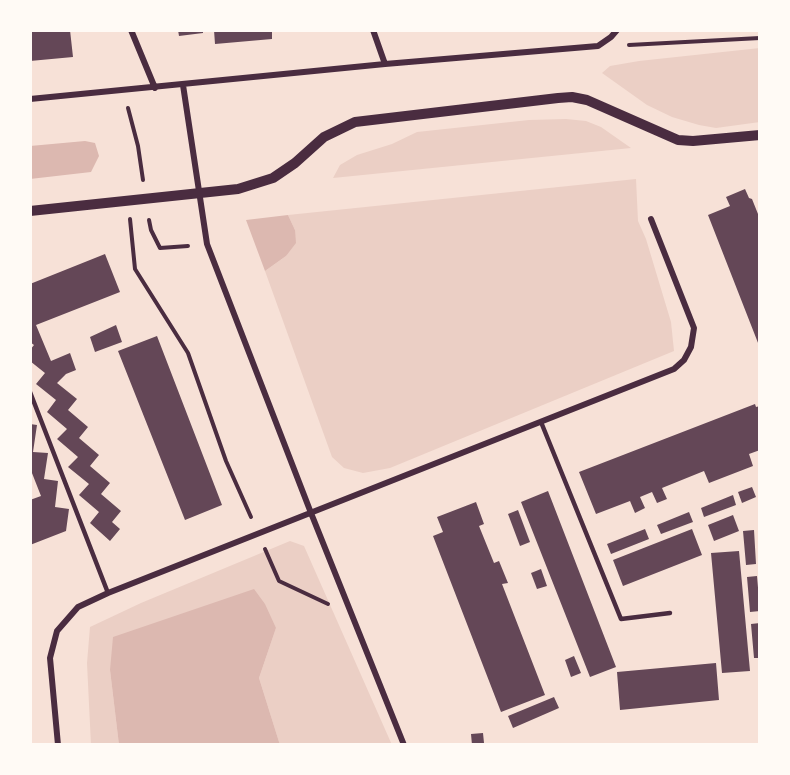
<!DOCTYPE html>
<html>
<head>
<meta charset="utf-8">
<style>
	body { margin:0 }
	#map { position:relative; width:790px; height:775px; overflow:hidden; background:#f7e1d7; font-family:"Space Grotesk",sans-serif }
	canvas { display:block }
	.frame { position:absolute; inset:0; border:32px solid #fffaf5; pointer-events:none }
</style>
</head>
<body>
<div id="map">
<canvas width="790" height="775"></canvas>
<div class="frame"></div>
</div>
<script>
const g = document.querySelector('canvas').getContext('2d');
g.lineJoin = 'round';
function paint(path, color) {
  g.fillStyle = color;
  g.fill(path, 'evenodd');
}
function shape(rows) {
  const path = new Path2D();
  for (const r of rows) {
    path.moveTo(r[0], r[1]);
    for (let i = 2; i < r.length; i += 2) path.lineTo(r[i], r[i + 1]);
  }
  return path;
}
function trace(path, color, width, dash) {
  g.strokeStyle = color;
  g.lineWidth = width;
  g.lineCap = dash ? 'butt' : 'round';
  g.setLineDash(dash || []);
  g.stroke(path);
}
const green = shape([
	[760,48,760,122,716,128,699,125,672,117,647,105,602,73,610,66,639,61],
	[566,119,586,121,601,127,631,148,333,178,340,165,357,155,392,144,417,132,529,120],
	[636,179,638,221,646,239,671,322,674,351,390,468,363,473,344,468,332,457,265,271,286,256,295,230,288,215],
	[290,541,304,546,392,745,280,745,259,678,276,628,110,670,119,745,91,745,87,663,90,627,141,603]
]);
const water = shape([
	[85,141,95,143,99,156,91,172,30,179,30,146],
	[288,215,295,230,296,243,286,256,265,271,246,220],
	[254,589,265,604,276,628,259,678,280,745,119,745,110,670,113,637]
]);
const building = shape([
	[30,30,70,30,73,57,30,61],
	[178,30,203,30,203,33,179,36],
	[214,30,272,30,272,39,215,44],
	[745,189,749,198,752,199,760,219,760,348,708,215,730,206,726,197],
	[105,254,120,292,36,325,51,361,70,353,76,370,66,374,57,383,77,399,68,410,88,427,79,438,99,455,90,466,110,483,101,494,121,511,112,522,120,529,110,541,90,523,99,512,79,495,89,484,68,467,78,457,57,439,67,429,47,412,56,400,36,384,45,373,30,361,30,350,34,345,30,342,30,284],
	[116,325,122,342,95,352,90,337],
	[157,336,222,505,185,520,118,351],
	[755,404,756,407,760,406,760,450,749,454,753,466,709,483,704,471,662,488,667,499,657,503,652,492,640,497,645,508,635,513,630,501,596,514,579,472],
	[30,424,37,425,33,452,48,453,44,479,58,481,55,507,69,509,66,531,30,545,30,500,41,496,30,468],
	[752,487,756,497,742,503,738,492],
	[548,491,616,667,590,677,521,502],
	[733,495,736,505,704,517,701,508],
	[476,502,484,524,479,526,494,563,499,561,508,583,502,584,545,695,501,712,433,536,443,532,437,517],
	[518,510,530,542,520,546,508,514],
	[689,512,693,522,661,534,657,525],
	[733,515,739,531,714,541,708,525],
	[645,529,649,539,611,554,607,544],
	[692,529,702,555,623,586,613,560],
	[754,530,756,564,746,565,743,531],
	[739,551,750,671,722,673,711,553],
	[541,569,547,586,537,589,531,573],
	[757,576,760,611,750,612,747,577],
	[760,623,760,658,754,658,751,624],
	[574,656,581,673,571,677,565,660],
	[716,663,719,700,620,710,617,672],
	[554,697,559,708,513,728,508,716],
	[483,733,484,743,472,745,471,734]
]);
const path = shape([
	[629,45,760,38],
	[128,108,138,146,143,180],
	[130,219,135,269,188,353,226,461,251,517],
	[149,220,151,230,160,248,188,246],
	[265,549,279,581,328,604]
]);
const service = shape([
	[30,392,108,593],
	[541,422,621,619,670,613]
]);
const minor = shape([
	[131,30,155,88],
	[373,30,385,64],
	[183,85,207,244,311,513,404,745],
	[30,99,385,64,598,46,611,37,617,30],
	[58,745,50,658,57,631,78,607,108,593,674,369,684,360,691,347,694,328,651,219]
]);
const tertiary = shape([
	[30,211,238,189,273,178,295,163,324,137,355,122,558,98,572,97,587,100,678,140,693,141,760,135]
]);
paint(green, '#ebcfc5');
paint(water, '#dcb8b0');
paint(building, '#644757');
trace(path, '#4a2c40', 4);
trace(service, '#4a2c40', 4.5);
trace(minor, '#4a2c40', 6);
trace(tertiary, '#4a2c40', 10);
</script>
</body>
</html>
